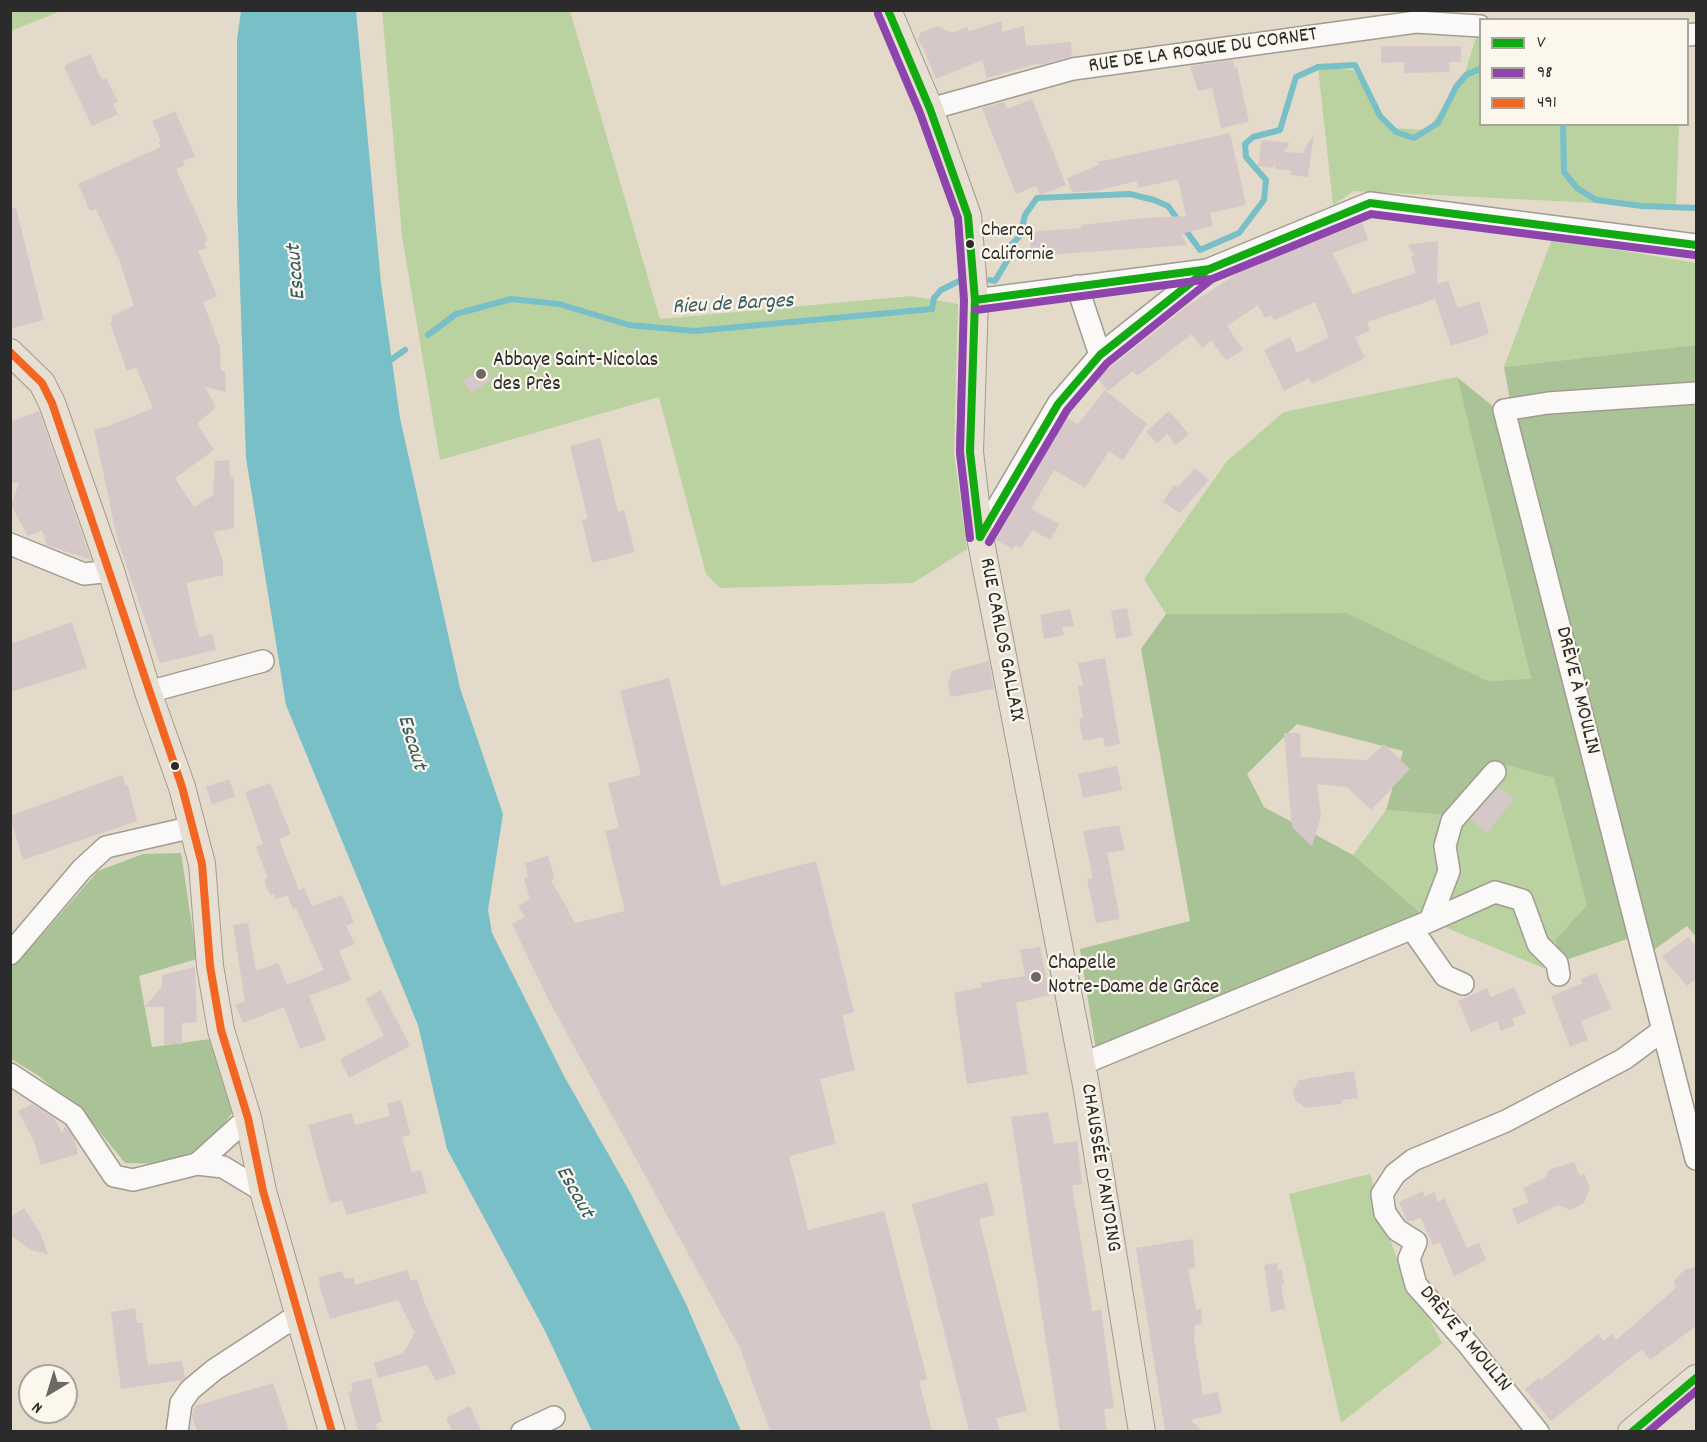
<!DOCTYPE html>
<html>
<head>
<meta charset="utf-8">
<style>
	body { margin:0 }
	#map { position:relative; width:1707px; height:1442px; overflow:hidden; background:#e4dac9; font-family:Dekko,sans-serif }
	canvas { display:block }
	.frame { position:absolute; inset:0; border:12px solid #2b2b2b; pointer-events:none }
	.legend { position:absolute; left:1479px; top:18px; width:210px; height:108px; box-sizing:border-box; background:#fbf7ec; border:2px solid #a8a59f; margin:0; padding:8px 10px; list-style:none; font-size:18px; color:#2b2b2b }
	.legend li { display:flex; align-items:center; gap:12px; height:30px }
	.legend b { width:30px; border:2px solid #a8a59f }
	.north { position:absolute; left:18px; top:1364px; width:60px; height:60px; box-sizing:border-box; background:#fbf7ec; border:2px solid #a8a59f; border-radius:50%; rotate:218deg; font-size:16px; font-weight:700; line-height:24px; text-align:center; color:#2b2b2b }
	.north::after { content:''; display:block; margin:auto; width:21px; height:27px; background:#6c6862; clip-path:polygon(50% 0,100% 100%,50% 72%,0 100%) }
</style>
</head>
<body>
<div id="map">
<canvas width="1707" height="1442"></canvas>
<div class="frame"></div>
<ul class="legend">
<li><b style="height:8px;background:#1a1"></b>V</li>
<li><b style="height:8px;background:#8e44ad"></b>98</li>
<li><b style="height:8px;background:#f26522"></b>491</li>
</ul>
<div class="north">N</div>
</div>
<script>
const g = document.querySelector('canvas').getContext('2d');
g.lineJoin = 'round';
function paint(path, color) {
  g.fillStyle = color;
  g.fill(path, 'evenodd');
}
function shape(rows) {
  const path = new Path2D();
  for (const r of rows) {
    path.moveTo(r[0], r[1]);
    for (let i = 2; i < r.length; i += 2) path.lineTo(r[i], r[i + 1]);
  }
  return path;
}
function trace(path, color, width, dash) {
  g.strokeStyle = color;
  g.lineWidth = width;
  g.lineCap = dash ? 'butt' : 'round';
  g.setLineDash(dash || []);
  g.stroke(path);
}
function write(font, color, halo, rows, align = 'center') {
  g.font = font + ' Dekko,sans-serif';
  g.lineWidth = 4.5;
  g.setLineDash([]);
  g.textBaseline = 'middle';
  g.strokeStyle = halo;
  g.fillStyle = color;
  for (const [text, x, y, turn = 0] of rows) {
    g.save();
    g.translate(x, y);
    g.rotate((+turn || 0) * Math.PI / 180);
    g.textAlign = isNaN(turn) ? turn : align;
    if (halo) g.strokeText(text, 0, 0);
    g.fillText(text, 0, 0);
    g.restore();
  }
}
const green = shape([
	[11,10,61,10,61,11,11,31],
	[382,11,570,11,660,319,911,296,958,304,954,454,967,549,913,583,720,588,706,574,659,397,440,460,402,236],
	[1477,34,1480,35,1480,124,1679,125,1676,207,1354,191,1333,205,1318,67,1353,70,1392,128,1427,130,1463,79],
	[1552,239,1696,263,1696,345,1504,367],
	[1457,377,1531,680,1488,681,1347,613,1166,614,1144,579,1227,461,1284,412],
	[1495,762,1554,778,1587,905,1556,939,1557,963,1543,968,1430,921,1353,855,1386,810,1450,815],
	[1370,1174,1396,1257,1442,1343,1341,1423,1289,1194]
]);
const forest = shape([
	[1696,345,1696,937,1687,926,1651,952,1513,416,1504,367],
	[1457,377,1495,408,1558,665,1630,938,1557,963,1556,939,1587,905,1554,778,1495,762,1450,815,1386,810,1403,751,1297,724,1247,774,1264,807,1353,855,1430,921,1097,1057,1080,949,1190,921,1141,649,1166,614,1347,613,1488,681,1531,679],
	[181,853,197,959,139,976,152,1047,210,1039,233,1112,214,1137,175,1164,125,1163,91,1121,39,1076,11,1059,10,966,27,952,98,871,143,854]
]);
const water = shape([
	[241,11,356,11,381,283,400,418,460,688,503,814,488,910,492,933,564,1076,631,1194,686,1304,741,1431,592,1431,545,1331,447,1149,418,1025,286,705,246,458,237,200,237,40]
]);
const stream = shape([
	[1563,124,1564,172,1577,188,1596,200,1642,206,1696,208],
	[990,280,995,281,1007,261,1011,245,1020,236,1025,215,1037,198,1130,194,1154,200,1168,206,1200,250,1239,233,1264,200,1266,180,1246,157,1245,144,1253,137,1280,130,1296,77,1318,67,1355,65,1380,116,1396,132,1414,138,1438,123,1456,87,1466,75,1480,69],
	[428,335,456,314,511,299,559,304,629,325,695,331,932,309,934,298,941,290,965,278],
	[392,359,405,350]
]);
const building = shape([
	[1002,21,1002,32,1024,26,1026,46,1071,42,1072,56,1040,65,1040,63,987,78,982,60,936,79,922,45,918,41,920,33,937,26,952,33,967,27,969,31],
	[1381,46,1461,46,1461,62,1449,62,1450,72,1404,73,1404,62,1381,63],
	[90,54,102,80,106,78,118,102,113,104,118,114,92,126,64,66],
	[1233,60,1234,67,1237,67,1249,122,1221,128,1212,88,1198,91,1190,66],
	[1032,99,1066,185,1040,195,1036,186,1016,194,982,108,1004,102,1007,109],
	[175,111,195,156,183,161,185,165,176,169,208,240,204,242,207,248,198,251,217,296,203,302,220,347,221,371,225,371,226,392,205,387,216,407,197,424,214,450,175,478,194,507,213,495,215,461,229,460,230,477,234,477,234,528,213,532,223,562,223,575,186,583,199,637,212,634,216,650,160,663,117,538,94,429,106,427,153,408,136,367,127,371,110,323,113,322,111,316,134,306,120,262,96,209,90,211,78,184,161,147,158,142,161,141,152,121],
	[1230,133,1246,205,1210,213,1213,226,1181,234,1187,245,1030,256,1030,232,1081,228,1081,225,1144,218,1186,216,1178,179,1138,188,1137,181,1095,191,1072,192,1067,178,1099,165,1098,162],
	[1314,134,1308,177,1290,175,1292,171,1275,169,1275,164,1272,168,1258,166,1262,140,1290,143,1284,152,1302,153],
	[10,208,16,208,44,320,10,329],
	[1362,223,1368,240,1332,253,1353,294,1416,273,1411,257,1414,256,1408,245,1438,241,1437,284,1448,281,1458,308,1479,301,1489,334,1451,346,1435,299,1367,322,1370,331,1355,337,1365,358,1312,384,1309,378,1284,391,1264,350,1290,337,1297,353,1329,337,1315,302,1274,320,1271,315,1265,318,1258,305,1227,326,1243,350,1226,360,1211,340,1202,348,1192,334,1137,376,1133,371,1108,391,1097,378,1187,306,1246,268],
	[485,367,492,380,470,393,463,380],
	[1105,390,1147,424,1123,460,1109,451,1085,488,1054,470,1031,509,1059,524,1050,540,1032,530,1021,548,1015,545,1013,549,996,540,1065,417,1078,424],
	[39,411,55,456,91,560,47,545,42,530,28,536,11,505,19,483,10,482,10,422],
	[1169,411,1189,434,1176,445,1167,434,1157,443,1146,432],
	[600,438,618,512,624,510,635,552,592,563,582,520,588,519,570,446],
	[1195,468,1209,480,1180,513,1163,502,1174,485,1178,487],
	[1127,608,1132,636,1116,639,1111,611],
	[1070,609,1074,626,1062,627,1064,635,1044,639,1040,615],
	[72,622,87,668,10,692,10,644],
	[1105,658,1120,744,1105,747,1103,737,1083,741,1079,719,1083,718,1078,686,1083,686,1078,663],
	[989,661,994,689,950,697,948,686,951,671],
	[669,678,721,886,816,861,854,1012,842,1015,855,1070,820,1079,836,1144,789,1156,808,1230,884,1211,927,1379,919,1381,932,1431,770,1431,740,1348,548,999,512,924,525,917,518,906,530,899,524,878,528,877,525,863,548,856,555,879,551,880,575,923,625,911,605,831,619,828,608,783,641,775,620,691],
	[1284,733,1300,733,1301,757,1367,760,1384,744,1410,769,1371,810,1347,787,1317,784,1321,816,1312,846,1292,827],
	[1117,766,1122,790,1083,798,1078,774],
	[122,775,126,786,128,785,137,821,23,860,10,816],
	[229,779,235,796,212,805,206,787],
	[270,783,291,834,279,839,299,890,304,888,312,906,342,895,354,922,346,926,355,944,339,951,351,980,309,996,326,1040,300,1049,284,1007,243,1023,235,1005,245,1001,233,925,248,923,256,971,278,963,287,985,324,970,296,908,293,909,287,895,276,899,274,894,270,895,264,880,268,878,256,847,263,844,245,792],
	[1499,787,1514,799,1487,833,1470,819],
	[1119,825,1125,850,1107,853,1120,919,1096,923,1087,879,1093,878,1083,831],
	[1688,937,1696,947,1696,979,1687,986,1662,957],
	[1040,947,1050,995,1016,1003,1028,1074,967,1084,954,993,982,987,981,983,1025,976,1020,950],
	[195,967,197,1022,182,1023,182,1044,164,1044,164,1007,144,1007,162,987,162,975],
	[1596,973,1612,1009,1581,1021,1588,1040,1570,1047,1551,996,1583,983,1581,979],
	[1514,987,1526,1013,1512,1019,1515,1025,1501,1031,1497,1021,1471,1032,1458,1001,1487,988,1491,997],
	[381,990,410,1046,349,1078,340,1059,384,1036,366,999],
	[1354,1071,1358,1098,1342,1100,1341,1104,1306,1108,1295,1100,1293,1091,1299,1080],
	[401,1100,411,1135,402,1137,412,1173,421,1170,427,1193,347,1215,342,1200,330,1203,308,1125,351,1113,355,1125,390,1116,387,1104],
	[32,1104,54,1118,62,1133,65,1126,74,1138,78,1154,41,1165,34,1141,18,1111],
	[1048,1112,1054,1144,1077,1141,1082,1184,1072,1185,1092,1311,1101,1310,1114,1408,1104,1409,1107,1431,1060,1431,1011,1117],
	[1574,1162,1580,1176,1584,1173,1590,1188,1584,1203,1570,1210,1558,1205,1518,1224,1512,1209,1529,1202,1523,1188,1546,1177,1549,1170],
	[987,1182,995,1215,979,1219,1027,1411,996,1418,1000,1431,969,1431,912,1204],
	[1423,1191,1425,1197,1434,1192,1438,1202,1444,1198,1467,1248,1479,1243,1486,1260,1454,1276,1440,1242,1433,1245,1421,1218,1407,1222,1399,1202],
	[24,1208,41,1235,48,1254,31,1250,10,1235,10,1218],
	[1193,1239,1195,1268,1188,1269,1196,1310,1201,1309,1202,1324,1195,1325,1194,1340,1203,1395,1218,1392,1222,1413,1190,1420,1203,1431,1165,1431,1136,1248],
	[1277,1263,1278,1270,1282,1269,1284,1284,1281,1285,1285,1309,1271,1312,1264,1265],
	[1696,1267,1696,1326,1650,1360,1642,1349,1551,1421,1525,1389,1539,1378,1541,1380,1598,1334,1603,1341,1612,1334,1616,1340,1676,1288,1674,1281,1684,1270],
	[407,1270,411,1281,417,1279,425,1304,456,1373,436,1381,427,1365,378,1378,374,1363,403,1353,415,1333,398,1300,330,1319,320,1288,319,1277,342,1271,345,1279,354,1277,355,1285],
	[135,1308,137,1323,142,1323,148,1365,182,1361,185,1378,182,1380,121,1389,111,1312],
	[371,1378,382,1421,375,1424,378,1431,358,1431,348,1392,353,1391,351,1383],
	[273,1383,289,1431,197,1431,192,1416,195,1406],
	[470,1406,481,1431,452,1431,446,1418]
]);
const minor = shape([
	[1688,35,1696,34],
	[930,109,1073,69,1416,22,1480,26],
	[1077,286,1100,355],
	[975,300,1207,270,1370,203,1696,245],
	[1696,393,1548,403,1504,410,1696,1159],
	[980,537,1058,404,1100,355,1207,270],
	[10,544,84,574,111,571],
	[148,692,263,661],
	[1430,921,1495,892,1522,900,1538,944,1557,963,1559,975],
	[1412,929,1445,976,1463,984],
	[10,954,82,869,106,847,193,827],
	[1082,1064,1430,921,1449,871,1445,846,1452,821,1495,772],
	[10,1074,74,1116,114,1176,133,1180,197,1164,223,1167,263,1191],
	[197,1164,248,1118],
	[177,1432,181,1403,190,1390,214,1370,298,1315],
	[522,1432,554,1417],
	[1538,1432,1467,1343,1416,1285,1409,1259,1416,1242,1397,1230,1385,1213,1382,1194,1395,1174,1413,1160,1506,1121,1624,1059,1663,1030]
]);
const major = shape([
	[888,10,930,109,968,216,975,300,970,452,980,537,1086,1085,1142,1432],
	[10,352,42,383,52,403,111,571,148,692,182,787,202,864,210,966,221,1030,248,1118,263,1191,332,1432],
	[1631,1432,1696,1378]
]);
const bus1 = shape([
	[888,10,930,109,968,216,975,300,970,452,980,537],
	[975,300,1210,269],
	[980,537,1058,404,1100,355,1207,270,1370,203,1696,245],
	[1632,1432,1696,1378]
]);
const bus2 = shape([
	[878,14,920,113,958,218,964,300,960,452,970,538],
	[976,310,1211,279],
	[989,542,1067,410,1107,363,1212,279,1371,214,1695,255],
	[1648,1432,1696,1391]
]);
const bus3 = shape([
	[10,352,42,383,52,403,182,787,202,864,210,966,221,1030,248,1118,263,1191,332,1432]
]);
const markers = [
	[970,244,5,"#2b2b2b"],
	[481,374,6,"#6c6862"],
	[175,766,5,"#2b2b2b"],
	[1036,977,6,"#6c6862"]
];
const busNames = [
	["Chercq",981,232],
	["Californie",981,256]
];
const streetNames = [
	["RUE DE LA ROQUE DU CORNET",1203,52,-8],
	["RUE CARLOS GALLAIX",1000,640,79],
	["DRÈVE À MOULIN",1576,691,76],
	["CHAUSSÉE D'ANTOING",1099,1168,81],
	["DRÈVE À MOULIN",1464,1340,50]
];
const poiNames = [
	["Abbaye Saint-Nicolas",493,362],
	["des Près",493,386],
	["Chapelle",1048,965],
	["Notre-Dame de Grâce",1048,989]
];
const waterNames = [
	["Escaut",298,272,-95],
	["Rieu de Barges",733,306,-3],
	["Escaut",410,743,73],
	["Escaut",573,1193,61]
];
paint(green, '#b9d2a0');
paint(forest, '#a9c396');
paint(water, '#78bfc8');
trace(stream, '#78bfc8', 6);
paint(building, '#d6c7c8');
trace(minor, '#a19b91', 24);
trace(major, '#a19b91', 28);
trace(minor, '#fbf9f7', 21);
trace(major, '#e7e0d2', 26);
trace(bus1, '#1a1', 8);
trace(bus2, '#8e44ad', 8);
trace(bus3, '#f26522', 8);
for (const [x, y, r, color] of markers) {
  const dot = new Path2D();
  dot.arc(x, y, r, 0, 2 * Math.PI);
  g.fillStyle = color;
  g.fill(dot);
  trace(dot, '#fbf7ec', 2);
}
write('20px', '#2b2b2b', '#fbf7ec', busNames, 'left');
write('21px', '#2b2b2b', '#fbf7ec', streetNames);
write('21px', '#2b2b2b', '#fbf7ec', poiNames, 'left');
write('italic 22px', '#365b62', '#fbf7ec', waterNames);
</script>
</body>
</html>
